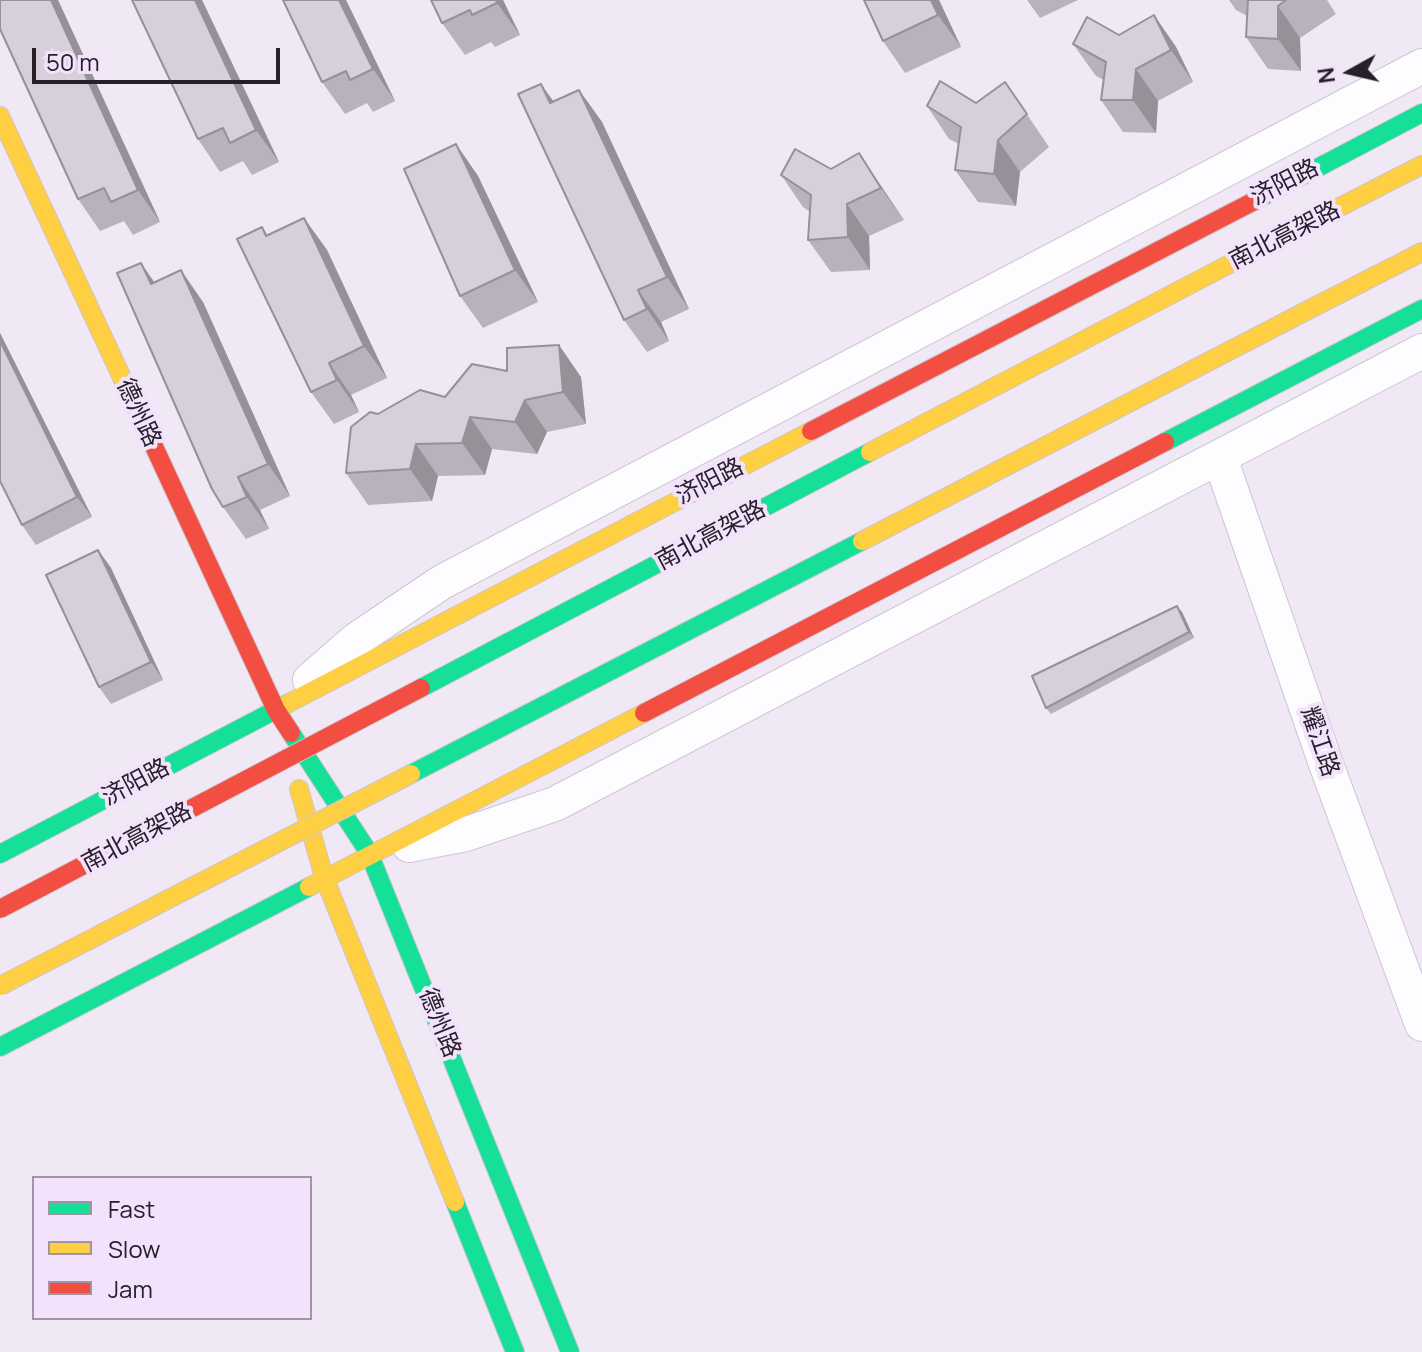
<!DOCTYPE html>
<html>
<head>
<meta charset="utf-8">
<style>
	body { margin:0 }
	#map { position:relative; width:1422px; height:1352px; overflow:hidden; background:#f1e8f5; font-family:Manrope,sans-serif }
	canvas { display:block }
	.legend { position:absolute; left:32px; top:1176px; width:280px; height:144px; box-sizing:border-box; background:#f3e2fb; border:2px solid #a194a7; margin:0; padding:10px 14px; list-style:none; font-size:24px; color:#272029 }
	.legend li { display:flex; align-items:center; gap:16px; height:40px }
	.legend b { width:40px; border:2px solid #a194a7 }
	.north { position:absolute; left:1310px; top:32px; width:80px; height:80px; -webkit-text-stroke:6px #f3e2fb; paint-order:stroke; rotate:262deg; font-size:22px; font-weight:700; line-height:32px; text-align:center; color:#272029 }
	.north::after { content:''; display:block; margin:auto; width:28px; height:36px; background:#272029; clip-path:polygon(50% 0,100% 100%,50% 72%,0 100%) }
	.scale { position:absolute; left:32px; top:48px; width:248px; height:36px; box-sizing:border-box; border:4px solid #272029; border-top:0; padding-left:10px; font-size:24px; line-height:28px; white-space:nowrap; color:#272029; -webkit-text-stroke:6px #f3e2fb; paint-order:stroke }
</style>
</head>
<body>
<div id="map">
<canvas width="1422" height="1352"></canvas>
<ul class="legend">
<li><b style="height:10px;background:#16e098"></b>Fast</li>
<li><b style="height:10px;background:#ffcf43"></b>Slow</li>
<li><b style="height:10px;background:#f24e42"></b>Jam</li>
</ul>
<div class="north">N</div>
<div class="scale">50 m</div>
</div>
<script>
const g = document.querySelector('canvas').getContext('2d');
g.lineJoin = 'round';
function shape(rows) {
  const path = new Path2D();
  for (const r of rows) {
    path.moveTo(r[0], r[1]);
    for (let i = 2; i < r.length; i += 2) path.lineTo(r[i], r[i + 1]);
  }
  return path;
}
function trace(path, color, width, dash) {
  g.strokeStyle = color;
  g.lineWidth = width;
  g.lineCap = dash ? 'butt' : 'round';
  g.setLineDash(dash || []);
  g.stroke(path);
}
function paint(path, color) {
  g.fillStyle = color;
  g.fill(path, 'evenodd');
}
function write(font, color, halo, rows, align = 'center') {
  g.font = font + ' Manrope,"Noto Sans SC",sans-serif';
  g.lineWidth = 8;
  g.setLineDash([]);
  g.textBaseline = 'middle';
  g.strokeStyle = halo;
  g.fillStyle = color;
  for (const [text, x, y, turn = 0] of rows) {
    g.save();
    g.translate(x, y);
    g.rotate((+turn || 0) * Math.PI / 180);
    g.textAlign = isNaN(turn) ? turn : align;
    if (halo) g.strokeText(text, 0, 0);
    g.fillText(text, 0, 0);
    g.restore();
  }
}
const street = shape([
	[1220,458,1326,764,1422,1024],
	[310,680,356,640,442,582,1422,66],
	[409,845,466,834,555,804,1422,351]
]);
const fast = shape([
	[1260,198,1422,113],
	[1165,442,1422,309],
	[291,733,369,853,570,1352],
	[0,854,287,704],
	[0,1047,309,887],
	[455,1202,515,1352]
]);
const slow = shape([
	[0,116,138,412],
	[1285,235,1422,165],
	[1314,307,1422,252],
	[287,704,811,431],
	[299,789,324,877,455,1202],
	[309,887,644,713]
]);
const jam = shape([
	[138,412,276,710,291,733],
	[811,431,1260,198],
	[644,713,1165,442]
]);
const fastBridge = shape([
	[421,688,870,452],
	[411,774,862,541]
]);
const slowBridge = shape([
	[870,452,1285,235],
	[862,541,1314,307],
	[0,986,411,774]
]);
const jamBridge = shape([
	[0,909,421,688]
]);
const wall = shape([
	[58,0,160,222,133,235,124,221,100,231,78,199],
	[202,0,279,162,252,175,243,161,220,172,198,139],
	[283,0,346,0,395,101,373,112,367,103,345,114,322,82],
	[431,0,503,0,520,35,495,47,491,42,465,55,442,23],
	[939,0,961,47,905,73,883,41],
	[1027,0,1078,0,1040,18],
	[1229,0,1327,0,1336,14,1300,38,1301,71,1268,69,1246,37,1247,16,1236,10],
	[1154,15,1176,47,1193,82,1158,101,1156,133,1123,132,1101,100,1104,80,1096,76,1073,44,1119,35],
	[1005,82,1049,147,1020,172,1016,206,978,202,955,170,959,144,949,139,927,106,976,103],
	[579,90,602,122,689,309,661,322,669,341,647,352,624,320,554,102],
	[456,144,478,176,538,302,483,328,460,296],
	[781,175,881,186,904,220,869,236,870,270,831,272,808,240,810,212,803,207],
	[304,218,327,250,387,378,351,395,359,412,334,424,311,392,262,227,268,235],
	[141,263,154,282,203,302,290,496,260,510,269,529,246,539,223,507],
	[0,333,92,517,36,545,22,525,0,481],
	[507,371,581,377,586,424,547,432,537,454,492,449,485,475,438,476,432,501,368,505,346,473,378,414,445,397],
	[98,550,111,568,163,680,111,704,99,687],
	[1182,612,1194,638,1051,714,1046,708]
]);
const shadedWall = shape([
	[51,0,58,0,160,222,138,190],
	[195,0,202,0,279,162,256,130],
	[339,0,346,0,395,101,373,69],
	[496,0,503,0,520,35,497,3],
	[931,0,939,0,961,47,938,15],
	[1278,6,1300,38,1301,71,1278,39],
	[1154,15,1176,47,1193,82,1171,50],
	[1136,69,1158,101,1156,133,1133,100],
	[541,84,564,116,550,103],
	[579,90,602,122,689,309,667,277],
	[998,140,1020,172,1016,206,994,174],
	[456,144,478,176,538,302,515,270],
	[859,153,881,186,904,220,881,188],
	[847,204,869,236,870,270,848,237],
	[304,218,327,250,387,378,364,346],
	[141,263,163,295,151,284],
	[181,270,203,302,290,496,268,464],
	[638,290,661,322,669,341,647,309],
	[0,333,92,517,77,497,0,341],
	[559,345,581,377,586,424,563,392],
	[329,363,351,395,359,412,337,380],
	[525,400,547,432,537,454,515,422],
	[470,417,492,449,485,475,462,443],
	[416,444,438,476,432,501,410,469],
	[238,477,260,510,269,529,247,497],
	[98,550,111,568,163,680,151,662],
	[1177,606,1182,612,1194,638,1189,632]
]);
const building = shape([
	[0,0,51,0,138,190,111,202,104,188,78,199,0,29,0,0],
	[132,0,195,0,256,130,230,143,223,128,198,139,132,0],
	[283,0,339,0,373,69,350,80,346,71,322,82,283,0],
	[431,0,496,0,497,3,472,15,470,10,442,23,431,0],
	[864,0,931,0,938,15,883,41,864,0],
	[1248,0,1286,0,1278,6,1278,39,1246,37,1248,0],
	[1154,15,1171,50,1136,69,1133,100,1101,100,1106,62,1073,44,1087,17,1119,35,1154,15],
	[940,81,976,103,1005,82,1027,114,998,140,994,174,955,170,961,127,927,106,940,81],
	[541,84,550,103,579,90,667,277,638,290,647,309,624,320,518,94,541,84],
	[456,144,515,270,460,296,404,169,456,144],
	[795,149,831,169,859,153,881,188,847,204,848,237,808,240,811,195,781,175,795,149],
	[304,218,364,346,329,363,337,380,311,392,237,239,262,227,266,236,304,218],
	[141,263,151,284,181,270,268,464,238,477,247,497,223,507,212,489,117,273,141,263],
	[0,341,77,497,22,525,0,481,0,341],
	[559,345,563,392,525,400,515,422,470,417,462,443,416,444,410,469,346,473,351,427,370,412,378,414,420,390,445,397,472,364,507,371,507,348,559,345],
	[98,550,151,662,99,687,46,575,98,550],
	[1177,606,1189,632,1046,708,1032,676,1177,606]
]);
const streetNames = [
	["济阳路",1285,183,-27],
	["南北高架路",1285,236,-27],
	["德州路",138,413,65],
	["济阳路",710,482,-27],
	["南北高架路",711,536,-28],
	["耀江路",1319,742,71],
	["济阳路",136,783,-28],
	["南北高架路",137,838,-28],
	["德州路",439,1023,68]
];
trace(street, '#cdc6d1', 36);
trace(fast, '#cdc6d1', 20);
trace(slow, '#cdc6d1', 20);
trace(jam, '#cdc6d1', 20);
trace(street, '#fdfcfe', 34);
trace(fast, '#16e098', 18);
trace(slow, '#ffcf43', 18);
trace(jam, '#f24e42', 18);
trace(fastBridge, '#cdc6d1', 20, []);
trace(slowBridge, '#cdc6d1', 20, []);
trace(jamBridge, '#cdc6d1', 20, []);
trace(fastBridge, '#16e098', 18);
trace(slowBridge, '#ffcf43', 18);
trace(jamBridge, '#f24e42', 18);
paint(wall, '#b9b2bc');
paint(shadedWall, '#969199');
paint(building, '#d7cfdb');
trace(building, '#969199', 2);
write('24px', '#272029', '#f3e2fb', streetNames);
</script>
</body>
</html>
